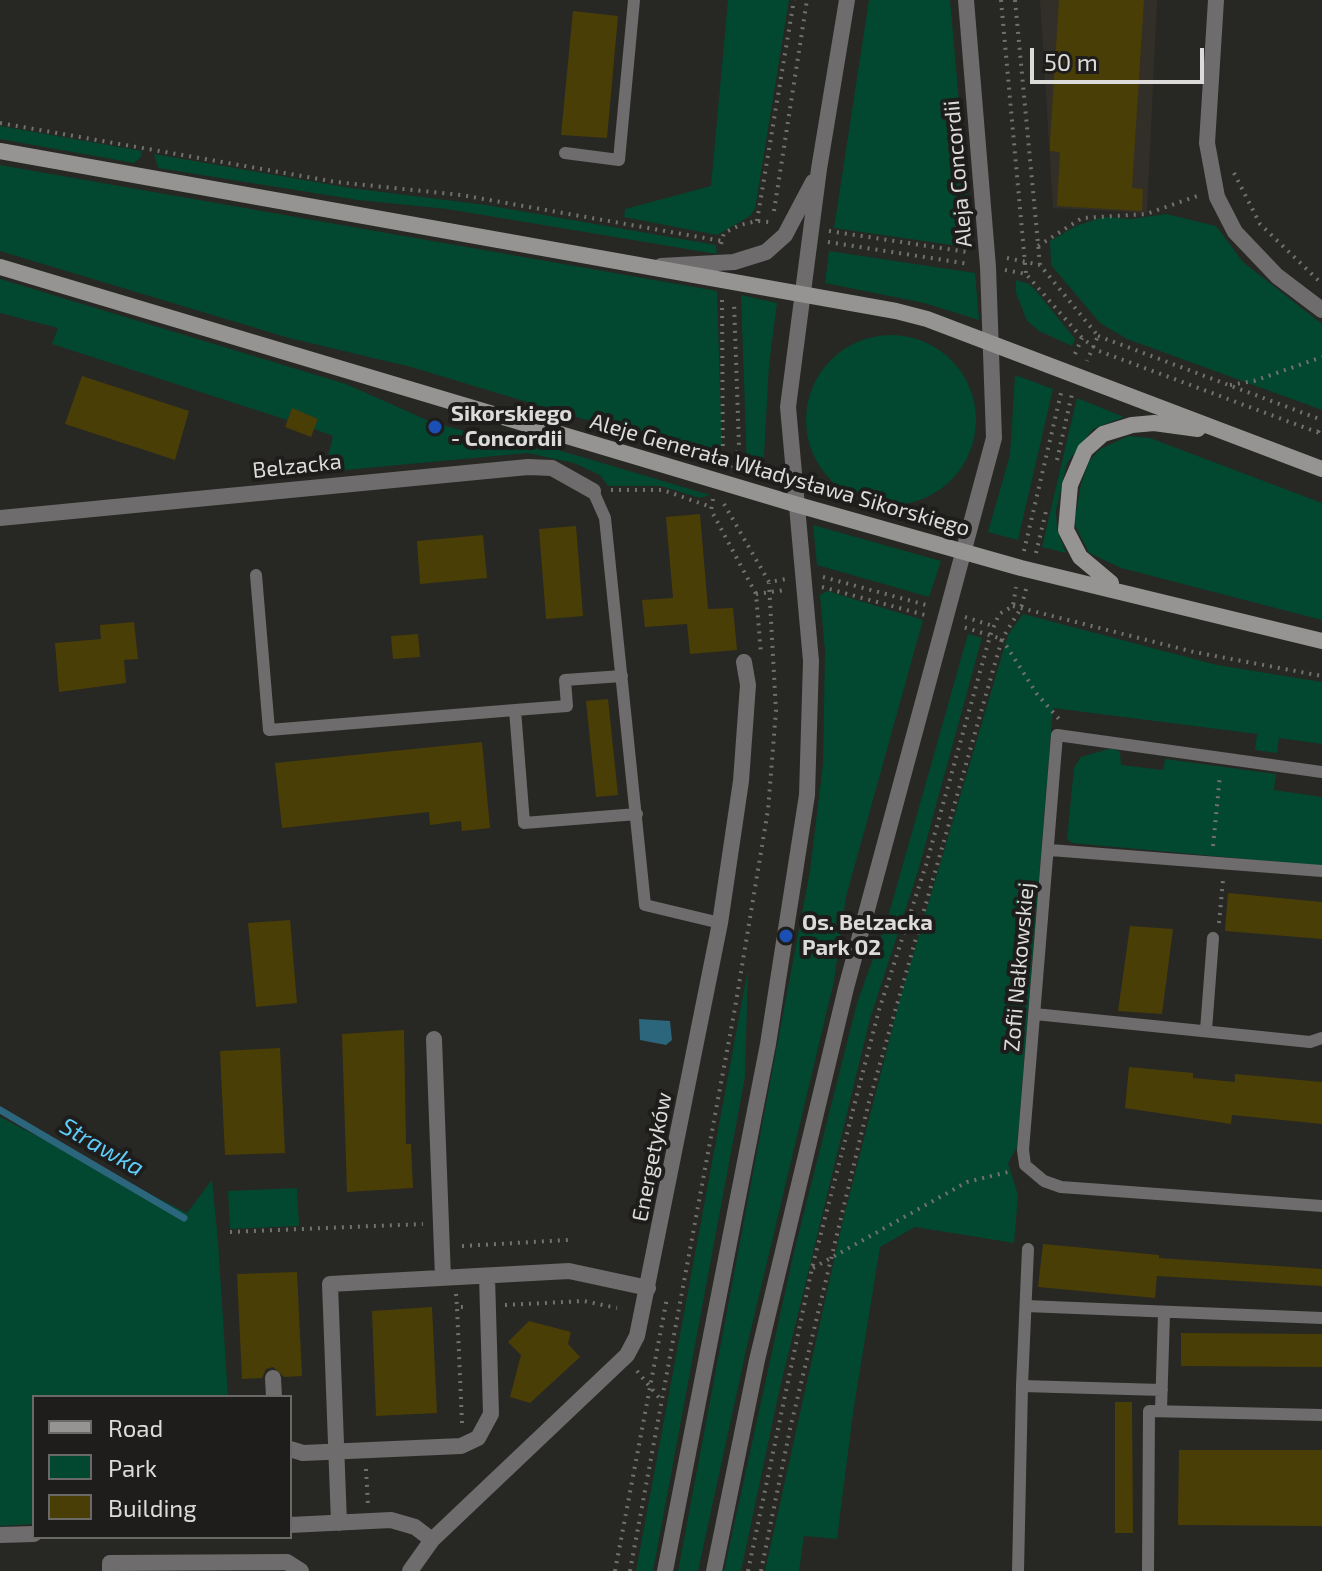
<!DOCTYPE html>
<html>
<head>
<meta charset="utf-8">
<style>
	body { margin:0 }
	#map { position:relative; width:1322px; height:1571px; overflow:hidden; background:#272724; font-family:"Exo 2",sans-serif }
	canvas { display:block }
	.legend { position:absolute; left:32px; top:1395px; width:260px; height:144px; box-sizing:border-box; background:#1e1d1b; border:2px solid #6a6967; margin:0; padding:10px 14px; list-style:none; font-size:24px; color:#dcdbda }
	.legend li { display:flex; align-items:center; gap:16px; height:40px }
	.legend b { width:40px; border:2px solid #6a6967 }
	.scale { position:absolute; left:1030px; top:48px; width:174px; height:36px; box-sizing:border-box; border:4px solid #dcdbda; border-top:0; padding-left:10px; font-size:24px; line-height:28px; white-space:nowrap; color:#dcdbda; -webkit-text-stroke:6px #1e1d1b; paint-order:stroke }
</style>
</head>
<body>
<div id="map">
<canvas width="1322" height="1571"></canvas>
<ul class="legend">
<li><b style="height:10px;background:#969493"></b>Road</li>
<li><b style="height:22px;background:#024830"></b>Park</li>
<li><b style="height:22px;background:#4a3e07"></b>Building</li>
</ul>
<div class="scale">50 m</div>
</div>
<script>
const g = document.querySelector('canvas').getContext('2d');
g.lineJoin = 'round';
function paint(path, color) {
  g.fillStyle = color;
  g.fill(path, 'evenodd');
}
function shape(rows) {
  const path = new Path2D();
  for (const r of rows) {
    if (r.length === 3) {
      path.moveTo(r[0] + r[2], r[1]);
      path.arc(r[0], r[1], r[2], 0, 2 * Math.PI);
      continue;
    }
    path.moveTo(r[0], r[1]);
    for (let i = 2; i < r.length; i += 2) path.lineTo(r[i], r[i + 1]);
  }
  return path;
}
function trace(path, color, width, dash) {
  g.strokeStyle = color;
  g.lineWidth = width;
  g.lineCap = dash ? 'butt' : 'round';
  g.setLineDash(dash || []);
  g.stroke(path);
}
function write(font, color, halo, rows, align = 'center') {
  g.font = font + ' "Exo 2",sans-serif';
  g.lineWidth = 8;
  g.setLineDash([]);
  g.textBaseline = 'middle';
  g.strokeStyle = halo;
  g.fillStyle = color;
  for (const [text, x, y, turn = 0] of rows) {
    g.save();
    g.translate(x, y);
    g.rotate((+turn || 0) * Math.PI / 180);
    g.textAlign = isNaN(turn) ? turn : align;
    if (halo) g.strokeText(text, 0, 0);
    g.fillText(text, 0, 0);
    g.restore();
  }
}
const built = shape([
	[1040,0,1157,0,1147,213,1053,208]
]);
const green = shape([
	[728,0,789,0,755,209,750,216,717,235,624,217,625,209,711,186],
	[869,0,950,0,972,248,834,228],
	[0,126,142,151,141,157,134,163,0,139],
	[154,154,350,188,486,205,716,245,717,254,447,209,358,200,158,168],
	[0,165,717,291,722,455,716,459,411,367,289,338,0,251],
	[1166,214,1216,226,1243,262,1322,324,1322,410,1127,339,1100,323,1051,265,1050,241,1076,226,1103,217,1131,219],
	[829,251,975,273,979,320,924,303,825,283],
	[0,279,346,384,429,421,467,432,528,441,710,495,700,498,661,486,608,486,600,475,574,463,527,453,324,472,333,436,314,429,318,419,292,409,287,420,52,344,58,328,0,313],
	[1016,280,1029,284,1037,292,1075,339,1072,346,1039,331,1027,321,1016,293],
	[741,295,777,303,769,365,763,474,747,467],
	[891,420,85],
	[1015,375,1053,389,1018,540,988,532,1010,455],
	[1077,398,1124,417,1093,429,1067,463,1056,511,1057,529,1066,553,1042,547],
	[1128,436,1150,438,1322,503,1322,620,1121,568,1089,553,1074,523,1081,484,1089,461,1100,449],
	[813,525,941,561,929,597,817,565],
	[827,591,923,620,846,897,834,981,747,1346,698,1571,678,1571,810,871,823,764,825,651,820,595],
	[1023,614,1217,665,1322,682,1322,744,1279,738,1277,753,1255,750,1257,734,1053,708,1017,1147,1008,1163,1018,1195,1014,1243,915,1227,880,1247,853,1413,837,1539,804,1536,799,1571,765,1571,842,1224,900,999,1008,635],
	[968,634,982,638,918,871,870,1019,779,1392,741,1571,724,1571,793,1256,857,1003,888,917],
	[1112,748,1120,752,1121,765,1163,770,1165,759,1276,774,1274,790,1322,797,1322,866,1072,843,1067,839,1074,768,1081,757],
	[748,969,745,1077,653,1571,636,1571],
	[0,1117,187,1213,212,1180,218,1242,228,1397,34,1397,34,1524,0,1526],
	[297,1188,299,1226,230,1229,228,1191]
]);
const water = shape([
	[639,1019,670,1021,672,1040,666,1045,640,1040]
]);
const stream = shape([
	[0,1110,184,1218]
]);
const building = shape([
	[1059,0,1144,0,1132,188,1143,189,1142,211,1057,206,1060,152,1050,151,1050,142],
	[573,11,618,16,607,138,561,135],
	[82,376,189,411,175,460,65,424],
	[292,408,318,419,311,437,285,427],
	[700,514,708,609,733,608,737,650,690,654,687,624,645,627,642,600,673,598,666,517],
	[576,526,583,616,546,619,539,529],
	[483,535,487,578,420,584,417,541],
	[134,622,138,659,124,660,126,683,59,692,55,643,101,639,100,625],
	[418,634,420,657,393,659,391,636],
	[608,699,618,795,596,797,586,701],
	[482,742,490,828,462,831,461,821,430,825,429,812,282,828,275,763],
	[1228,893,1322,902,1322,939,1225,931],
	[290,920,297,1003,256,1007,248,923],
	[1130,926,1173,929,1162,1014,1118,1011],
	[404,1030,406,1144,411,1144,413,1188,347,1192,342,1034],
	[280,1048,285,1153,225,1155,220,1051],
	[1129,1067,1193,1073,1193,1078,1235,1082,1235,1074,1322,1082,1322,1124,1232,1115,1231,1124,1125,1108],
	[1043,1244,1159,1255,1159,1258,1322,1269,1322,1286,1157,1276,1155,1298,1038,1287],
	[297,1272,302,1376,284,1377,273,1367,266,1369,262,1378,242,1379,237,1274],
	[432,1307,437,1413,376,1416,372,1311],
	[529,1321,571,1332,568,1344,580,1357,530,1403,510,1397,521,1355,508,1342],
	[1181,1333,1322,1334,1322,1367,1181,1366],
	[1115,1402,1132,1402,1133,1533,1115,1533],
	[1179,1450,1322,1450,1322,1526,1178,1525]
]);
const path = shape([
	[1001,0,1026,274],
	[1015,0,1040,265],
	[0,123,336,182,461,195,722,241],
	[1234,173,1260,224,1319,281],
	[774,211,807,0],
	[757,221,794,0],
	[829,231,967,252],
	[828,242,969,264],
	[721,244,724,233,740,225,757,221,769,222],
	[1038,246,1082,218,1146,214,1197,196],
	[1007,258,1040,265,1098,336,1087,361],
	[1005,270,1026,274,1082,338,1099,351,1322,434],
	[722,300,723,463],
	[1098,336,1322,420],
	[1075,354,1082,338],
	[1230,385,1254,381,1322,357],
	[1318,432,1322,425],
	[1057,460,1072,394],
	[733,468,739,446,734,302],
	[611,490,663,490,711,507],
	[713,499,711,510,756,594,761,654],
	[724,504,769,582,786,579],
	[1024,551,1062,389],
	[1036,553,1047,507],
	[823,577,930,606],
	[822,587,925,615],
	[1026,589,1021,608,1002,639,1037,694,1059,719],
	[756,594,785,590],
	[1013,606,1194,652,1322,676],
	[965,617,993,626],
	[1213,846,1220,775],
	[1219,923,1223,880],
	[230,1232,423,1224],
	[462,1246,568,1240],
	[813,1268,967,1182,1012,1171],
	[456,1294,457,1307],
	[505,1305,584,1301,617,1308],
	[637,1371,661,1400],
	[462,1423,457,1307,468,1307],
	[366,1469,368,1505],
	[615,1571,667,1298],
	[630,1571,735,1008,768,810,776,711,769,583],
	[748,1571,812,1268,879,1010,926,865,990,636,999,614,1013,606,1016,587],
	[761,1571,790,1429,869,1102,1002,639,960,626]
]);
const service = shape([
	[565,153,619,160,634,0],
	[593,491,605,518,645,905,720,923],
	[256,575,269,730,515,710,524,823,637,814],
	[515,710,567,706,565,680,622,676],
	[1322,772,1057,735,1023,1150,1025,1165,1044,1181,1061,1187,1322,1206],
	[1050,850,1322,871],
	[1035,1014,1310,1042,1322,1038],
	[1206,1030,1213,938],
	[1026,1306,1322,1318],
	[1022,1386,1028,1249],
	[1161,1410,1164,1314],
	[1018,1571,1022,1386,1162,1390],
	[1148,1571,1149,1411,1322,1415]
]);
const minor = shape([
	[1216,0,1207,143,1217,197,1235,232,1277,276,1322,310],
	[0,518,528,467,552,468,593,491],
	[434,1039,443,1278],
	[273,1378,274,1397],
	[290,1449,303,1453,461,1446,478,1438,491,1414,487,1276],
	[339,1523,330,1284,569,1271,648,1288],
	[290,1525,391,1520,415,1527,432,1540],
	[0,1535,34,1534],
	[110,1571,110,1563,287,1562,301,1571],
	[410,1571,432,1540,627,1355,637,1336,720,923,741,781,748,685,744,662]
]);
const tertiary = shape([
	[661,266,734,262,766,252,785,235,813,182],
	[665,1571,768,1044,807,795,811,661,788,407,819,169,847,0],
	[714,1571,757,1360,846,988,994,438,988,267,966,0]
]);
const secondary = shape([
	[0,151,896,311,927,319,1322,469],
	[0,267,798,505,1021,568,1322,641],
	[1111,583,1080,557,1066,530,1070,485,1085,450,1103,434,1132,425,1154,423,1198,429]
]);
const markers = [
	[435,427,8,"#1a4fb4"],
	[786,936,8,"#1a4fb4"]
];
const streetNames = [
	["Aleja Concordii",958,174,-95],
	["Belzacka",297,466,-6],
	["Aleje Generała Władysława Sikorskiego",780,475,16],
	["Zofii Nałkowskiej",1019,967,-85],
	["Energetyków",652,1157,-79]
];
const poiNames = [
	["Sikorskiego",451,414],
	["- Concordii",451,439],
	["Os. Belzacka",802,923],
	["Park 02",802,948]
];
const waterNames = [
	["Strawka",102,1147,30]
];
paint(built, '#312f27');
paint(green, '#024830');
paint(water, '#2c667d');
trace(stream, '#2c667d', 7);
paint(building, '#4a3e07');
trace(path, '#71716e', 4, [2, 6]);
trace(service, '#6e6c6c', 12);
trace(minor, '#6e6c6c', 16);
trace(tertiary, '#6e6c6c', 16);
trace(secondary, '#969493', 16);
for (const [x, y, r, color] of markers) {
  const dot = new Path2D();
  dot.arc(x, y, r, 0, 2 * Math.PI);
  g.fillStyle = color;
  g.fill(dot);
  trace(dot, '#1e1d1b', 3);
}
write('22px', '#dcdbda', '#1e1d1b', streetNames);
write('bold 22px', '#dcdbda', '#1e1d1b', poiNames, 'left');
write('italic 24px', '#5ecdf9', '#1e1d1b', waterNames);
</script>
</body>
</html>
